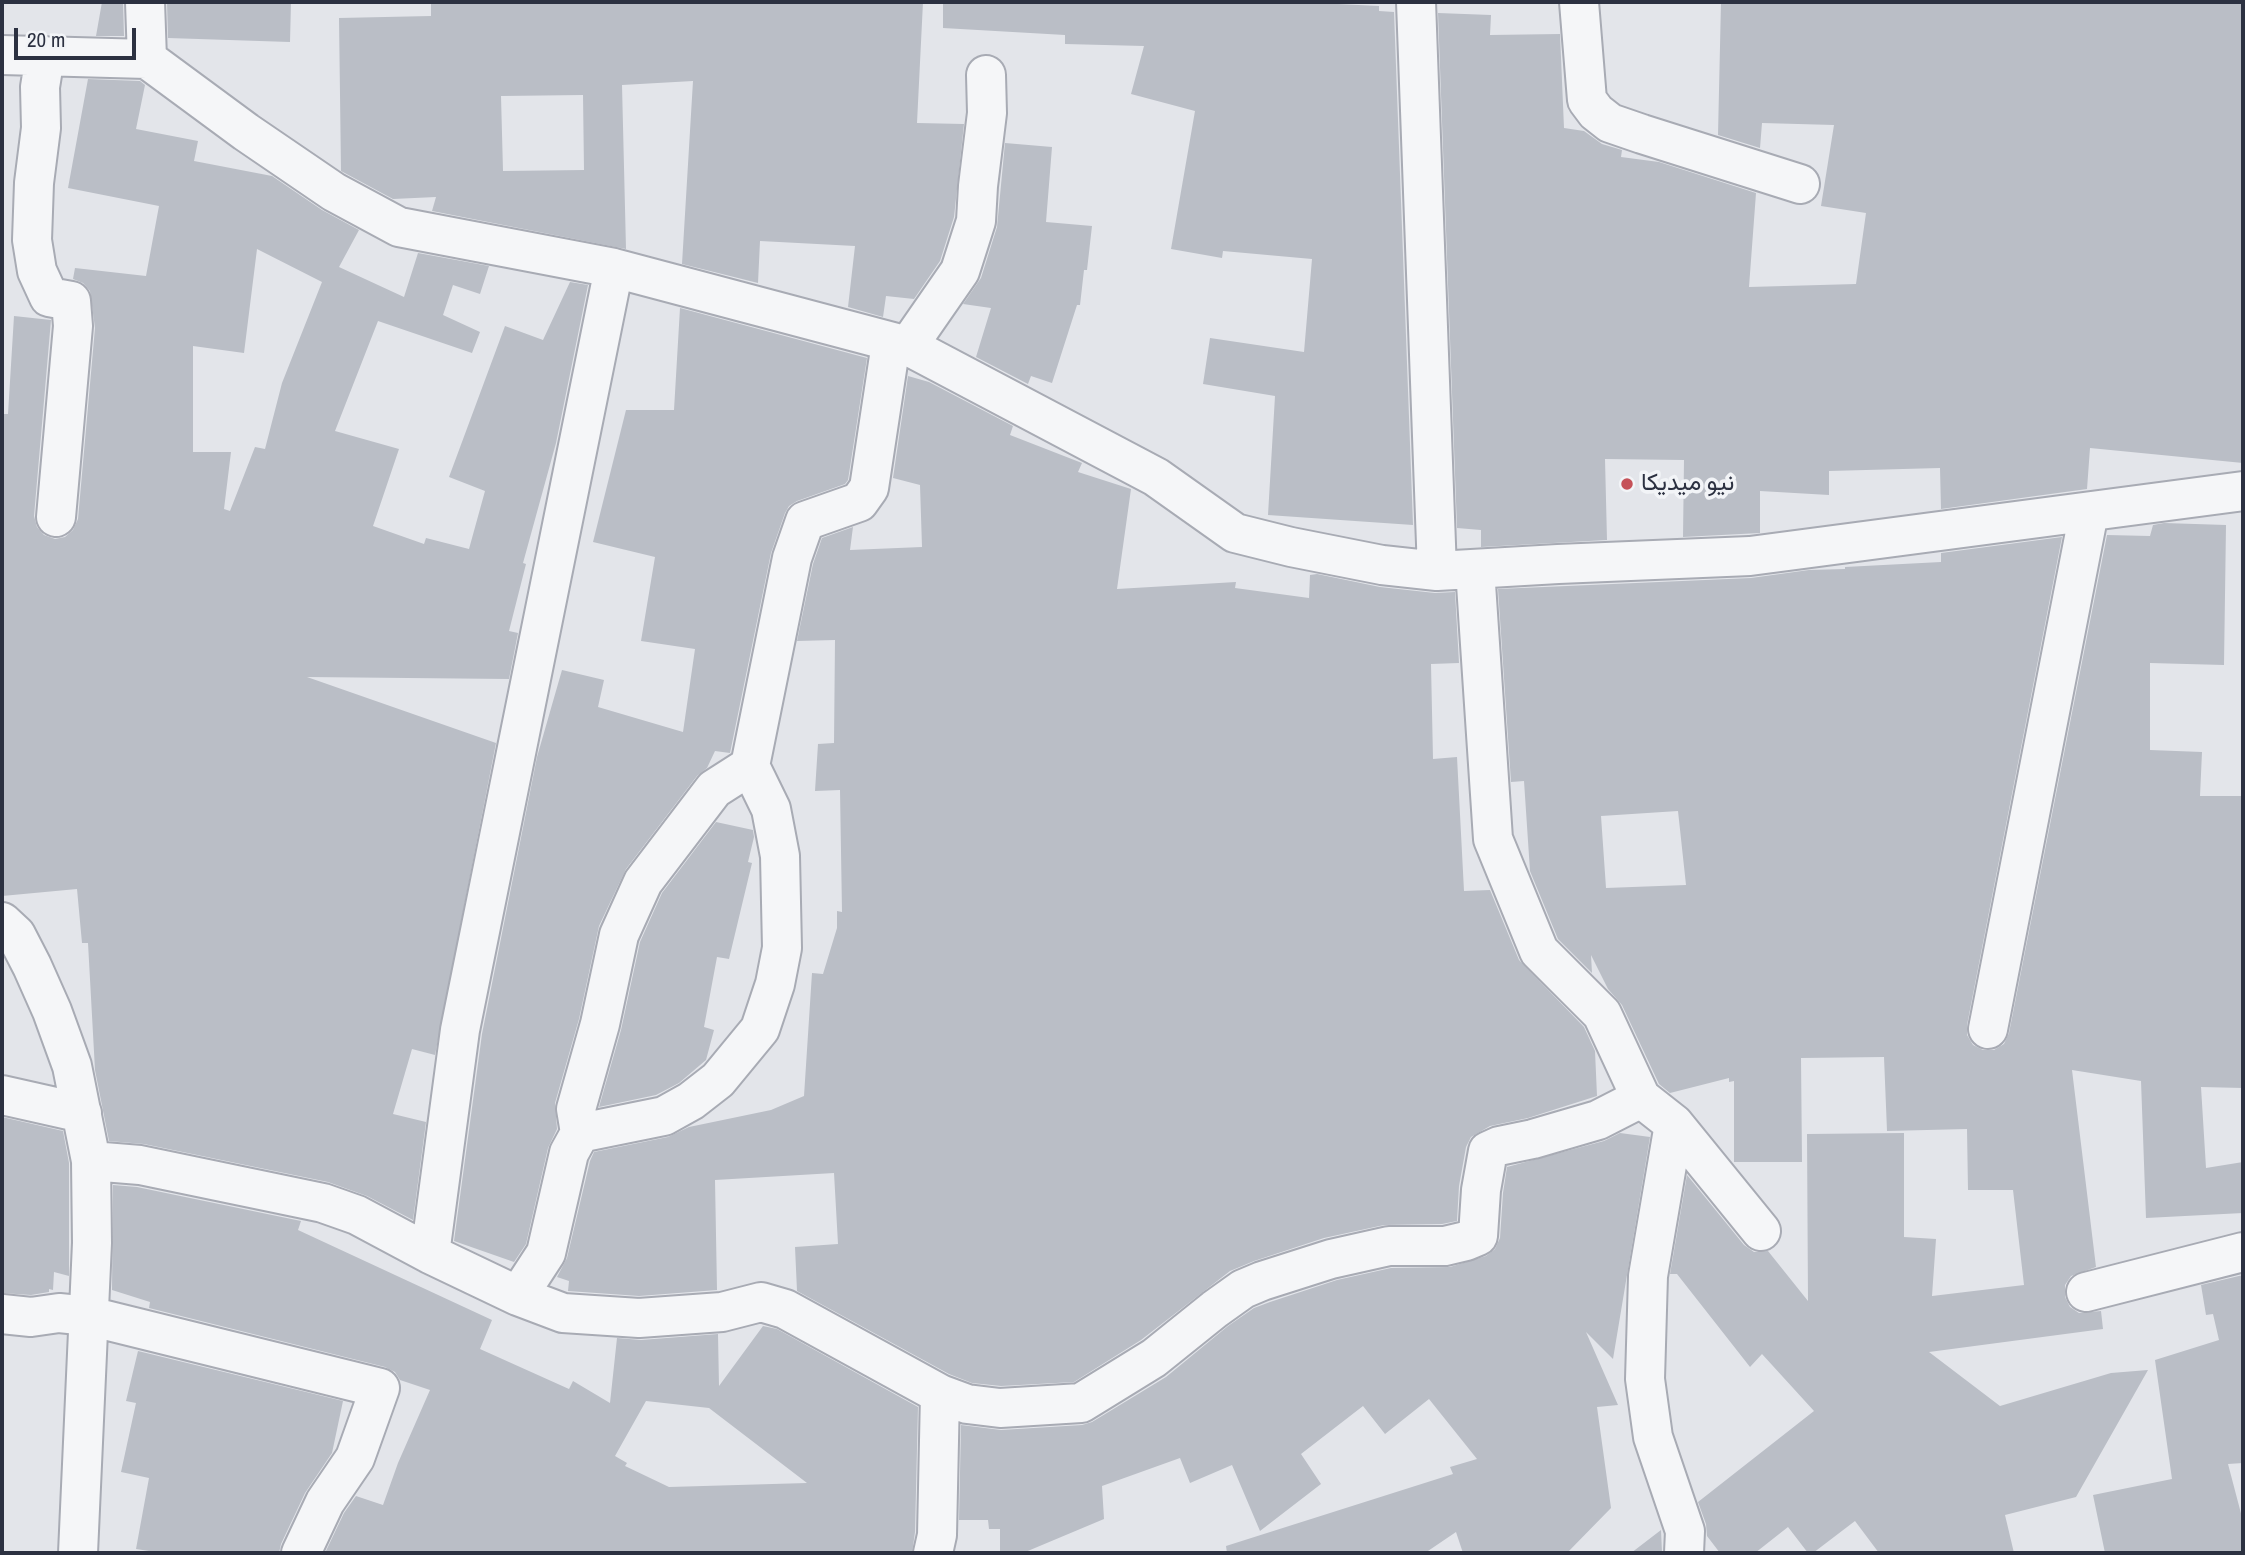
<!DOCTYPE html>
<html>
<head>
<meta charset="utf-8">
<style>
	body { margin:0 }
	#map { position:relative; width:2245px; height:1555px; overflow:hidden; background:#e3e5ea; font-family:"Archivo Narrow",sans-serif }
	canvas { display:block }
	.frame { position:absolute; inset:0; border:4px solid #2c3141; pointer-events:none }
	.scale { position:absolute; left:14px; top:28px; width:122px; height:32px; box-sizing:border-box; border:4px solid #2c3141; border-top:0; padding-left:9px; font-size:21px; line-height:24px; white-space:nowrap; color:#2c3141; -webkit-text-stroke:5px #f2f4f7; paint-order:stroke }
</style>
</head>
<body>
<div id="map">
<canvas width="2245" height="1555"></canvas>
<div class="frame"></div>
<div class="scale">20 m</div>
</div>
<script>
const g = document.querySelector('canvas').getContext('2d');
g.lineJoin = 'round';
function paint(path, color) {
  g.fillStyle = color;
  g.fill(path, 'evenodd');
}
function shape(rows) {
  const path = new Path2D();
  for (const r of rows) {
    path.moveTo(r[0], r[1]);
    for (let i = 2; i < r.length; i += 2) path.lineTo(r[i], r[i + 1]);
  }
  return path;
}
function trace(path, color, width, dash) {
  g.strokeStyle = color;
  g.lineWidth = width;
  g.lineCap = dash ? 'butt' : 'round';
  g.setLineDash(dash || []);
  g.stroke(path);
}
function write(font, color, halo, rows, align = 'center') {
  g.font = font + ' "Archivo Narrow",Vazirmatn,sans-serif';
  g.lineWidth = 7;
  g.setLineDash([]);
  g.textBaseline = 'middle';
  g.strokeStyle = halo;
  g.fillStyle = color;
  for (const [text, x, y, turn = 0] of rows) {
    g.save();
    g.translate(x, y);
    g.rotate((+turn || 0) * Math.PI / 180);
    g.textAlign = isNaN(turn) ? turn : align;
    if (halo) g.strokeText(text, 0, 0);
    g.fillText(text, 0, 0);
    g.restore();
  }
}
const building = shape([
	[102,2,123,2,124,36,96,36],
	[167,2,291,2,290,42,168,38],
	[431,2,923,2,917,123,964,124,954,217,940,261,914,299,886,296,883,317,848,307,855,246,760,241,758,283,682,264,693,81,622,85,626,249,432,211,436,197,393,199,341,171,339,18,431,16],
	[583,95,584,170,503,171,501,96],
	[943,2,1297,2,1379,6,1379,11,1394,12,1413,525,1268,515,1275,396,1203,384,1210,338,1304,352,1312,259,1223,251,1222,258,1171,249,1195,111,1131,94,1144,46,1065,44,1065,35,943,28],
	[1721,2,2243,2,2243,463,2090,448,2087,489,1941,509,1940,468,1829,471,1829,495,1760,491,1760,533,1683,537,1684,460,1605,459,1607,540,1481,547,1481,530,1457,528,1438,13,1491,15,1490,35,1560,34,1564,128,1584,131,1602,144,1622,150,1621,157,1659,162,1756,193,1749,287,1856,284,1866,213,1821,206,1834,125,1762,123,1760,148,1718,135],
	[88,79,140,81,145,85,136,129,198,141,194,161,272,176,322,210,359,230,339,267,404,297,418,253,489,266,480,294,453,285,443,315,480,332,472,353,378,321,335,431,399,449,373,526,424,544,426,538,469,549,485,491,449,477,505,326,543,340,570,282,588,285,556,443,523,563,526,564,509,631,518,633,509,679,307,677,496,743,435,1055,412,1049,393,1114,426,1122,413,1220,367,1196,328,1182,144,1144,109,1141,95,1070,88,943,82,943,77,889,2,896,2,414,8,414,14,316,51,320,34,516,37,527,44,535,55,539,65,537,73,530,78,519,95,328,90,291,83,283,73,279,75,268,146,276,159,206,68,188],
	[257,249,322,282,282,383,265,449,255,447,230,511,224,509,231,452,193,452,193,346,244,353],
	[1005,143,1052,147,1046,222,1092,226,1087,270,1084,270,1080,305,1077,305,1052,383,1031,376,1028,384,976,357,991,308,963,304,981,278,997,227],
	[680,308,867,358,848,480,845,484,797,501,789,506,785,513,771,553,730,753,715,751,707,768,697,776,626,869,599,926,579,1019,555,1103,557,1129,548,1148,526,1244,514,1262,454,1241,482,1034,537,757,562,670,604,680,598,707,683,732,695,649,641,641,655,557,593,542,626,410,674,410],
	[908,376,929,382,1013,426,1010,435,1082,463,1078,472,1131,489,1117,589,1236,582,1235,588,1309,598,1310,575,1317,574,1380,587,1435,593,1455,592,1459,663,1431,664,1433,759,1457,757,1464,891,1490,890,1519,960,1584,1027,1595,1051,1597,1096,1528,1118,1490,1126,1471,1137,1466,1147,1459,1186,1457,1221,1442,1224,1384,1225,1324,1238,1254,1261,1230,1271,1141,1340,1074,1382,1001,1386,972,1383,949,1374,797,1291,795,1247,838,1244,834,1173,715,1180,717,1290,639,1296,568,1291,569,1281,557,1277,567,1258,590,1161,594,1152,668,1137,689,1127,771,1110,804,1096,812,973,823,974,837,928,837,911,842,912,840,790,815,791,818,744,834,743,835,640,797,641,813,564,822,538,853,527,850,550,922,547,920,485,893,478],
	[2164,523,2226,525,2224,665,2150,663,2150,750,2202,752,2200,796,2243,796,2243,1088,2201,1087,2206,1168,2243,1162,2243,1213,2146,1218,2141,1081,2072,1070,2096,1267,2071,1276,2065,1285,2065,1297,2070,1307,2079,1313,2101,1311,2103,1329,1929,1352,2000,1406,2111,1373,2148,1370,2076,1497,2005,1515,2014,1553,1879,1553,1855,1521,1813,1553,1808,1553,1788,1527,1755,1553,1720,1553,1707,1536,1706,1524,1698,1502,1814,1411,1762,1354,1750,1367,1677,1274,1670,1274,1687,1175,1744,1245,1754,1252,1768,1251,1808,1301,1807,1134,1904,1133,1904,1237,1936,1239,1932,1296,2024,1285,2013,1190,1968,1190,1967,1129,1887,1131,1884,1057,1801,1058,1802,1162,1734,1162,1734,1081,1729,1082,1729,1078,1670,1093,1659,1084,1622,1005,1608,989,1591,955,1592,973,1558,939,1530,871,1524,781,1511,782,1498,589,1751,578,1809,570,1845,569,1845,567,1941,562,1941,553,2062,537,1967,1025,1967,1035,1973,1045,1983,1050,1994,1050,2004,1044,2009,1033,2107,535,2150,536,2153,525],
	[1678,811,1686,885,1606,888,1601,816],
	[716,822,753,830,754,837,748,862,752,863,729,959,717,957,704,1027,714,1030,706,1060,679,1083,656,1095,599,1107,621,1030,640,942,662,893],
	[2,1117,63,1131,69,1163,69,1276,54,1272,53,1290,49,1289,49,1292,31,1295,2,1293],
	[1620,1133,1650,1137,1613,1359,1586,1332,1618,1405,1597,1407,1611,1508,1567,1553,1463,1553,1456,1532,1425,1553,1227,1553,1226,1546,1453,1474,1450,1467,1477,1459,1429,1399,1385,1434,1363,1406,1301,1454,1321,1484,1260,1531,1232,1465,1190,1483,1180,1458,1102,1486,1104,1519,1023,1553,1000,1553,1000,1529,989,1529,988,1520,959,1520,961,1425,1001,1430,1082,1425,1092,1422,1166,1377,1228,1326,1254,1308,1270,1302,1337,1280,1391,1268,1450,1267,1486,1256,1495,1249,1500,1238,1503,1193,1507,1167,1604,1141],
	[113,1185,137,1187,301,1221,298,1230,492,1320,480,1349,569,1389,573,1381,610,1403,617,1338,641,1340,718,1334,719,1386,763,1326,777,1329,918,1407,915,1532,912,1553,325,1553,344,1513,356,1496,383,1505,398,1463,430,1390,400,1380,395,1372,385,1367,149,1308,150,1302,112,1290],
	[646,1401,709,1408,807,1483,669,1487,625,1466,627,1463,615,1456],
	[2243,1275,2243,1463,2228,1464,2243,1521,2243,1553,2105,1553,2093,1495,2172,1479,2155,1360,2219,1340,2213,1314,2206,1315,2201,1285],
	[138,1351,343,1401,332,1453,305,1493,281,1544,279,1553,162,1553,136,1549,149,1478,121,1472,136,1403,126,1401],
	[1661,1530,1662,1553,1631,1553]
]);
const minor = shape([
	[145,2,147,59],
	[1416,2,1437,571],
	[1579,2,1587,100,1596,112,1610,123,1642,134,1800,184],
	[2,55,147,59,246,132,334,192,399,227,614,268,908,346,1156,477,1235,533,1291,547,1382,565,1437,571,1558,564,1750,556,2243,491],
	[45,56,40,87,41,128,34,183,32,240,37,271,49,297,71,301,73,326,56,517],
	[908,346,960,271,976,221,978,186,987,113,986,75],
	[1475,569,1493,839,1539,951,1602,1014,1641,1098,1674,1124,1761,1231],
	[2,922,16,935,32,966,52,1011,72,1066,91,1161,92,1243,78,1553],
	[1988,1029,2089,512],
	[2,1095,82,1113],
	[1674,1124,1648,1276,1645,1379,1653,1437,1685,1531,1684,1553],
	[580,1133,576,1109,600,1024,619,935,643,882,714,789,750,766],
	[91,1161,140,1165,323,1203,357,1215,430,1254,518,1296,563,1313,639,1318,722,1312,761,1302,785,1309,940,1394,967,1404,1000,1408,1081,1403,1154,1358,1215,1309,1243,1289,1262,1281,1331,1259,1389,1246,1445,1246,1466,1241,1478,1236,1481,1190,1488,1151,1499,1146,1533,1139,1598,1120,1641,1098],
	[430,1254,460,1030,614,268],
	[2086,1292,2243,1252],
	[518,1296,546,1253,569,1153,580,1133,664,1116,691,1101,718,1080,760,1029,775,984,782,948,780,856,771,809,750,766,792,558,805,521,859,502,869,488,891,343],
	[2,1314,31,1317,59,1313,89,1316,380,1388,355,1458,325,1502,301,1553],
	[933,1553,937,1535,940,1394]
]);
const markers = [
	[1627,484,7,"#c55158"]
];
const poiNames = [
	["نيو ميديكا",1641,484]
];
paint(building, '#babec6');
trace(minor, '#a8abb4', 42);
trace(minor, '#f5f6f8', 38);
for (const [x, y, r, color] of markers) {
  const dot = new Path2D();
  dot.arc(x, y, r, 0, 2 * Math.PI);
  g.fillStyle = color;
  g.fill(dot);
  trace(dot, '#f2f4f7', 2.5);
}
write('24px', '#2c3141', '#f2f4f7', poiNames, 'left');
</script>
</body>
</html>
